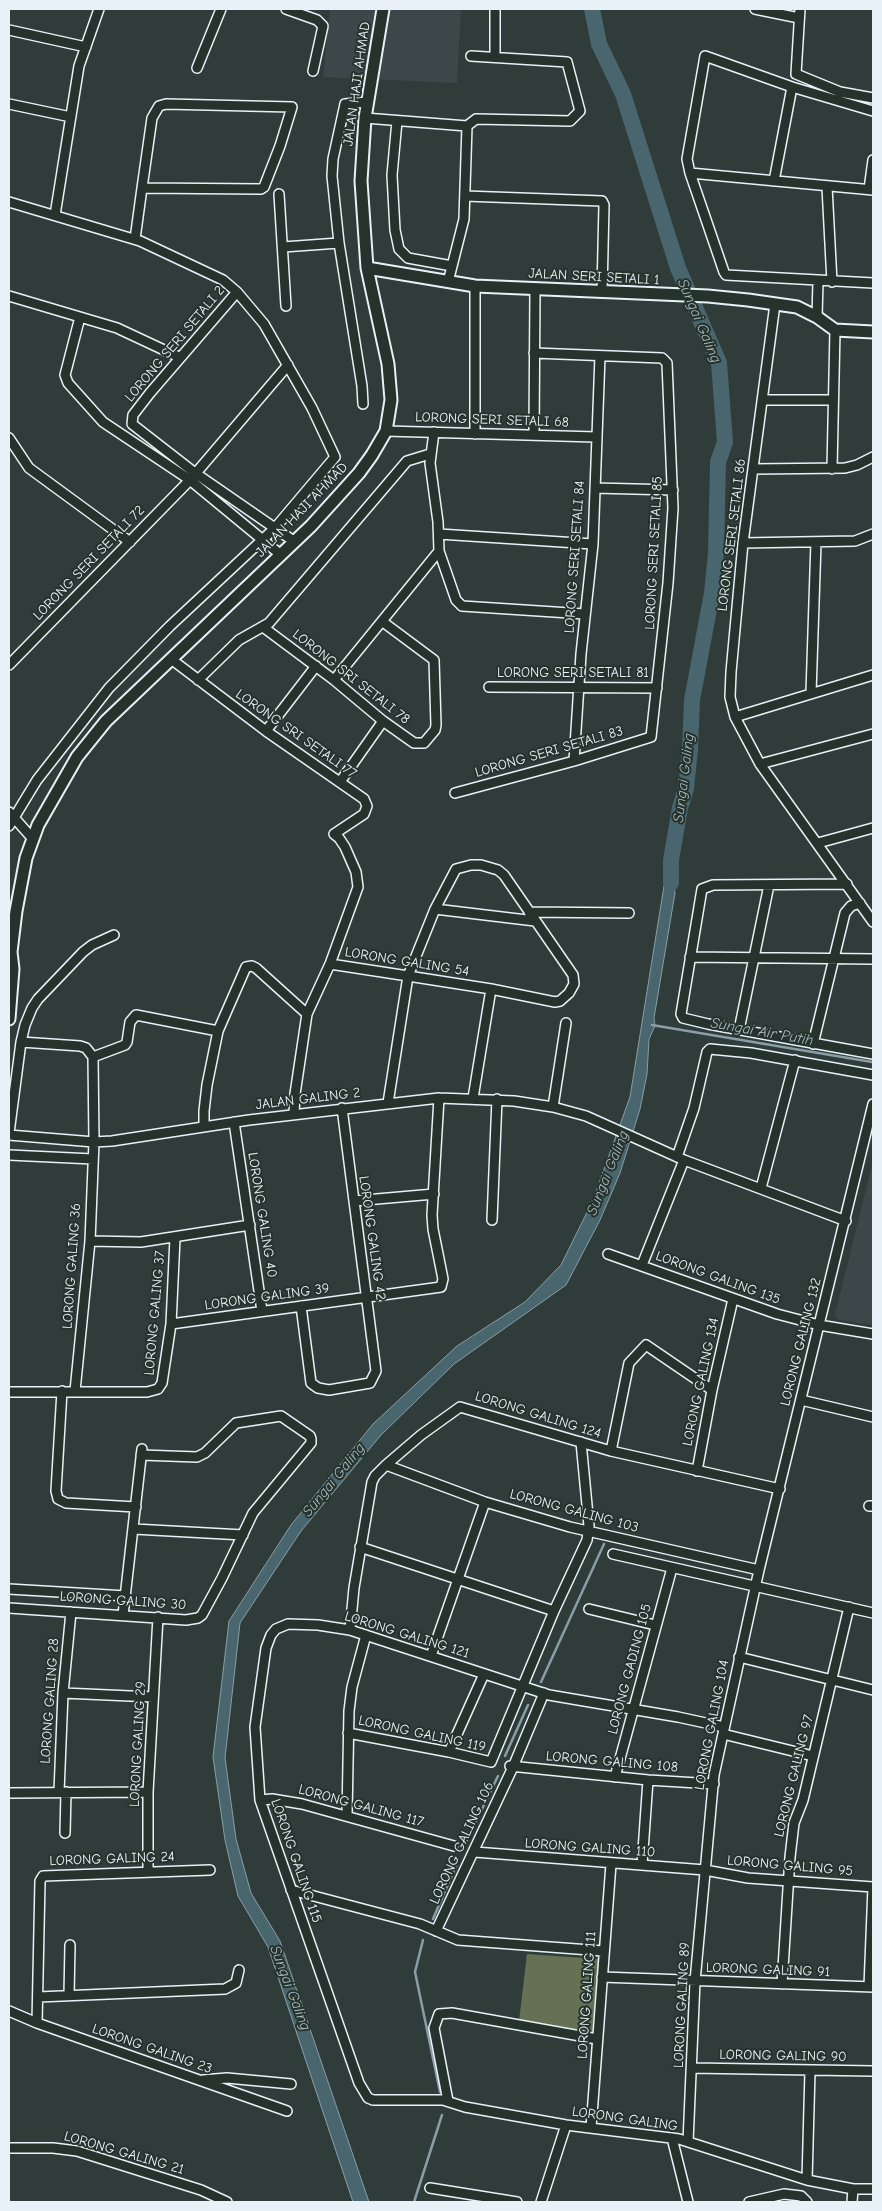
<!DOCTYPE html>
<html>
<head>
<meta charset="utf-8">
<style>
	body { margin:0 }
	#map { position:relative; width:882px; height:2211px; overflow:hidden; background:#303c3a; font-family:"Comic Neue",sans-serif }
	canvas { display:block }
	.frame { position:absolute; inset:0; border:10px solid #e8f1f8; pointer-events:none }
</style>
</head>
<body>
<div id="map">
<canvas width="882" height="2211"></canvas>
<div class="frame"></div>
</div>
<script>
const g = document.querySelector('canvas').getContext('2d');
g.lineJoin = 'round';
function paint(path, color) {
  g.fillStyle = color;
  g.fill(path, 'evenodd');
}
function shape(rows) {
  const path = new Path2D();
  for (const r of rows) {
    path.moveTo(r[0], r[1]);
    for (let i = 2; i < r.length; i += 2) path.lineTo(r[i], r[i + 1]);
  }
  return path;
}
function trace(path, color, width, dash) {
  g.strokeStyle = color;
  g.lineWidth = width;
  g.lineCap = dash ? 'butt' : 'round';
  g.setLineDash(dash || []);
  g.stroke(path);
}
function write(font, color, halo, rows, align = 'center') {
  g.font = font + ' "Comic Neue",sans-serif';
  g.lineWidth = 4;
  g.setLineDash([]);
  g.textBaseline = 'middle';
  g.strokeStyle = halo;
  g.fillStyle = color;
  for (const [text, x, y, turn = 0] of rows) {
    g.save();
    g.translate(x, y);
    g.rotate((+turn || 0) * Math.PI / 180);
    g.textAlign = isNaN(turn) ? turn : align;
    if (halo) g.strokeText(text, 0, 0);
    g.fillText(text, 0, 0);
    g.restore();
  }
}
const built = shape([
	[330,9,461,9,457,83,323,77],
	[873,1161,873,1325,839,1320,835,1315]
]);
const green = shape([
	[527,1954,599,1959,594,2032,519,2021]
]);
const water = shape([
	[671,860,675,893,654,1018,655,1026,649,1039,647,1074,640,1109,620,1173,600,1220,566,1285,454,1364,381,1435,301,1531,240,1623,225,1758,236,1839,251,1893,280,1941,369,2202,353,2202,268,1947,238,1896,225,1840,213,1757,229,1621,291,1525,373,1424,457,1346,525,1302,561,1265,593,1200,630,1097,664,886,671,860]
]);
const stream = shape([
	[652,1025,872,1062],
	[541,1682,604,1544],
	[505,1756,528,1705],
	[466,1842,498,1776],
	[433,1919,458,1861],
	[423,1940,415,1972,440,2092],
	[414,2202,442,2115]
]);
const river = shape([
	[592,9,599,44,623,94,678,268,719,363,725,442,718,462,716,553,712,593,692,700,690,749,686,789,680,808,671,860,671,883]
]);
const street = shape([
	[286,9,317,20,323,26,313,71],
	[755,9,799,18],
	[800,9,796,74,840,92,873,98],
	[9,30,86,47],
	[495,57,495,9],
	[197,68,221,9],
	[9,104,71,117],
	[873,111,792,87,705,56,687,159,690,173,724,272,726,275,873,283],
	[365,118,467,126,476,119,570,121,580,111,567,62,471,56],
	[397,121,392,175,395,230,399,249,408,258,452,266],
	[690,173,873,190],
	[774,181,792,87],
	[827,187,832,282],
	[869,189,873,160],
	[279,194,286,306],
	[465,196,602,201,604,205,602,292],
	[9,202,140,241,223,280,237,292,264,324,312,408,335,457,275,528,170,626,109,688,37,780,9,826],
	[55,215,79,66,99,9],
	[135,239,142,188,152,118,159,106,166,104,292,107,280,146,264,187,261,189,142,188],
	[283,247,339,243],
	[448,282,464,219,467,126],
	[237,292,150,393,133,415,132,424,195,473,295,542],
	[9,296,117,328,179,357],
	[775,304,743,543,731,672,730,697,735,717,760,764,873,922],
	[80,317,65,375,68,383,103,422,190,480,281,555],
	[817,317,818,281],
	[763,400,833,400],
	[363,404,362,386,339,243,332,176,333,159,345,104,367,102],
	[386,431,596,437],
	[475,434,475,286],
	[534,435,535,289],
	[9,438,29,468,130,542],
	[753,469,845,468,857,465,873,457],
	[832,469,835,330],
	[595,488,673,490],
	[439,534,593,544],
	[743,543,855,541,873,534],
	[439,551,456,600,462,606,585,614],
	[263,627,334,680,383,721,414,743,424,743,435,730,436,725,434,660,383,622],
	[171,659,266,731,364,799,367,806,364,814,334,834,339,838,345,847,356,872,358,887,330,964,307,1014,295,1094,294,1114],
	[9,665,190,480,288,365],
	[198,680,239,640,269,623,407,461,430,454],
	[334,680,439,551,438,522,430,463,434,432],
	[489,687,657,688],
	[811,693,816,542],
	[735,717,873,675],
	[266,731,316,666],
	[574,761,581,654,593,544,600,356],
	[760,764,873,734],
	[340,782,383,721],
	[455,793,574,761,651,737,668,583,673,508,667,363,662,358,534,353],
	[9,812,33,839],
	[818,843,873,828],
	[847,884,713,885,702,889,681,1014,683,1018,708,1024,873,1054],
	[435,909,535,921],
	[529,912,629,913],
	[690,957,873,959],
	[330,964,408,976,491,989,555,1002,560,1001,569,993,574,984,573,975,504,875,498,870,481,865,471,865,456,869,435,909,408,976,388,1103],
	[739,1030,769,885],
	[21,1042,80,1046,86,1048,93,1057,94,1142,90,1241,75,1391],
	[813,1044,845,913,851,906,860,903],
	[93,1057,125,1045,127,1042,130,1022,136,1015,218,1031],
	[473,1098,491,989],
	[553,1107,566,1023],
	[234,1122,262,1311],
	[204,1127,204,1111,207,1085,218,1031,246,967,252,966,256,968,307,1014],
	[9,1133,21,1042,25,1025,32,1008,38,999,83,952,92,945,114,935],
	[9,1135,94,1142,112,1141,249,1120,439,1098,514,1101,553,1107,586,1116,684,1160,846,1221],
	[9,1155,93,1159],
	[677,1157,694,1108,707,1052,710,1049,751,1053,873,1075],
	[761,1188,795,1060],
	[354,1201,434,1194],
	[492,1220,497,1099],
	[90,1241,141,1242,250,1225],
	[608,1254,777,1314,819,1325,873,1334],
	[642,1265,684,1160],
	[301,1306,311,1383,318,1388,329,1390,370,1383,376,1371,342,1108],
	[171,1324,441,1287,443,1279,433,1229,432,1215,439,1098],
	[62,1391,56,1491,58,1499,66,1503,136,1507],
	[9,1392,147,1392,158,1389,162,1383,171,1324,175,1238],
	[801,1400,873,1417],
	[611,1451,629,1363,646,1345,712,1390],
	[386,1465,485,1502,570,1527,759,1570],
	[697,1471,712,1390,733,1299],
	[869,1506,873,1506],
	[134,1529,243,1535],
	[360,1547,554,1611],
	[613,1554,873,1613],
	[9,1589,126,1596],
	[9,1608,186,1620,198,1618,202,1615,222,1578,253,1513,311,1443,311,1439,310,1436,281,1416,236,1423,205,1453,197,1457,141,1455],
	[589,1609,655,1625],
	[123,1615,142,1449],
	[350,1630,354,1588,372,1482,375,1476,386,1465,421,1435,460,1407,611,1451,780,1489],
	[431,1656,485,1502],
	[739,1657,873,1690],
	[63,1693,153,1697],
	[724,1727,678,1717,549,1695,350,1630,318,1625,288,1624,276,1629,271,1635,266,1648,255,1727,260,1800,359,2083,368,2098,373,2100,443,2100,465,2107,566,2125,679,2139,807,2180,853,2189,873,2189],
	[348,1733,449,1752,491,1762,554,1611,587,1540,589,1526,581,1442],
	[723,1734,813,1756],
	[449,1752,484,1674],
	[510,1766,648,1780,714,1784],
	[615,1777,672,1568],
	[59,1792,63,1693,71,1612],
	[9,1793,148,1792],
	[260,1800,272,1799,302,1804,454,1846],
	[347,1815,349,1711,352,1687,366,1635],
	[65,1833,66,1792],
	[475,1852,705,1870,748,1878,873,1887],
	[642,1865,648,1780],
	[148,1871,148,1792,158,1617],
	[291,1890,420,1924,458,1940,603,1951],
	[436,1931,513,1767,544,1693],
	[602,1977,873,1987],
	[782,1984,790,1857,794,1823,803,1800,849,1607],
	[869,1987,873,1887],
	[69,1995,70,1945],
	[38,1997,225,1989,236,1983,239,1970],
	[9,2011,37,2023,287,2111],
	[37,2023,40,1881,43,1876,210,1870],
	[692,2068,873,2071],
	[203,2080,227,2078,291,2084],
	[448,2101,434,2028,439,2014,452,2013,597,2039],
	[591,2128,611,1864],
	[672,2138,688,2202],
	[688,2142,695,1981,714,1775,759,1570,873,1104],
	[9,2148,53,2148,77,2151,201,2190,227,2202],
	[807,2180,810,2071],
	[430,2188,517,2202],
	[541,2202,566,2125],
	[749,2202,784,2194,801,2196,807,2202],
	[852,2202,853,2189]
]);
const secondary = shape([
	[367,268,475,286,708,296,748,300,797,307,817,317,835,330,873,332],
	[9,1019,13,969,11,952,16,911,26,858,38,825,77,757,106,721,311,526,359,473,372,455,386,431,391,400,388,364,367,268,361,181,365,118,383,9]
]);
const streetNames = [
	["JALAN HAJI AHMAD",357,84,-82],
	["JALAN SERI SETALI 1",594,277,3],
	["LORONG SERI SETALI 2",175,344,-50],
	["LORONG SERI SETALI 68",492,420,2],
	["JALAN HAJI AHMAD",302,510,-46],
	["LORONG SERI SETALI 86",732,535,-83],
	["LORONG SERI SETALI 85",654,553,-87],
	["LORONG SERI SETALI 84",575,557,-86],
	["LORONG SERI SETALI 72",89,563,-46],
	["LORONG SERI SETALI 81",573,673],
	["LORONG SRI SETALI 78",351,677,38],
	["LORONG SRI SETALI 77",296,734,35],
	["LORONG SERI SETALI 83",549,752,-16],
	["LORONG GALING 54",407,962,9],
	["JALAN GALING 2",308,1099,-7],
	["LORONG GALING 40",262,1215,81],
	["LORONG GALING 42",372,1238,82],
	["LORONG GALING 36",72,1266,-86],
	["LORONG GALING 135",718,1278,20],
	["LORONG GALING 39",267,1297,-8],
	["LORONG GALING 37",155,1313,-85],
	["LORONG GALING 132",801,1342,-76],
	["LORONG GALING 134",701,1382,-78],
	["LORONG GALING 124",538,1415,17],
	["LORONG GALING 103",574,1511,15],
	["LORONG GALING 30",123,1601,4],
	["LORONG GALING 121",407,1635,17],
	["LORONG GADING 105",630,1669,-75],
	["LORONG GALING 28",50,1701,-86],
	["LORONG GALING 104",712,1725,-79],
	["LORONG GALING 119",422,1734,12],
	["LORONG GALING 29",138,1744,-87],
	["LORONG GALING 108",612,1762,5],
	["LORONG GALING 97",794,1776,-76],
	["LORONG GALING 117",361,1806,15],
	["LORONG GALING 106",462,1843,-65],
	["LORONG GALING 110",590,1848,4],
	["LORONG GALING 24",112,1859,-2],
	["LORONG GALING 115",296,1861,71],
	["LORONG GALING 95",790,1866,5],
	["LORONG GALING 91",768,1970,2],
	["LORONG GALING 111",587,1995,-86],
	["LORONG GALING 89",682,2005,-87],
	["LORONG GALING 23",152,2049,19],
	["LORONG GALING 90",783,2056,1],
	["LORONG GALING",625,2119,8],
	["LORONG GALING 21",124,2153,16]
];
const waterNames = [
	["Sungai Galing",699,321,67],
	["Sungai Galing",684,778,-83],
	["Sungai Air Putih",762,1032,10],
	["Sungai Galing",608,1173,-68],
	["Sungai Galing",334,1480,-51],
	["Sungai Galing",290,1988,69]
];
paint(built, '#3c474a');
paint(green, '#657152');
paint(water, '#49666f');
trace(water, '#899ea6', 1);
trace(stream, '#899ea6', 2.5);
trace(river, '#49666f', 16);
trace(street, '#e8f1f8', 12);
trace(secondary, '#e8f1f8', 15);
trace(street, '#26332d', 9);
trace(secondary, '#26332d', 11);
write('14px', '#e8f1f8', '#26332d', streetNames);
write('italic 15px', '#a8b9c1', '#26332d', waterNames);
</script>
</body>
</html>
